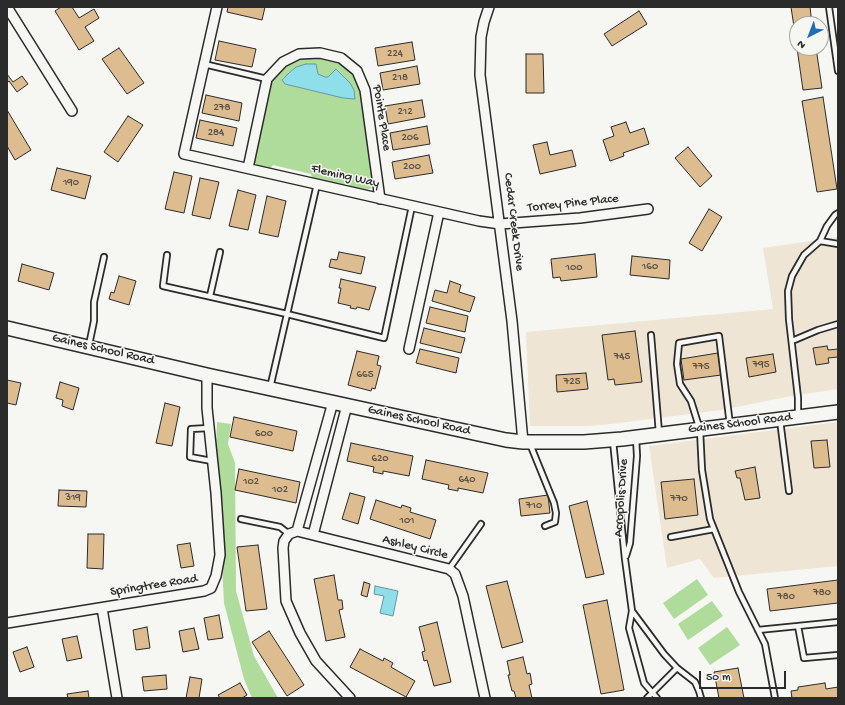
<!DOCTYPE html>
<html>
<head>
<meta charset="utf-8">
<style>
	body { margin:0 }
	#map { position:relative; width:845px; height:705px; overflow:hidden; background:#f6f6f2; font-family:"Gochi Hand",sans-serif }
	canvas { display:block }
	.frame { position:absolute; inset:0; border:8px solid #2b2b2b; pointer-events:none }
	.north { position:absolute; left:789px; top:16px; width:40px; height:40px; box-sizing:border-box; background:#f6f6f2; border:1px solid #a5a5a2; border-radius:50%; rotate:222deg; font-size:11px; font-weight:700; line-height:16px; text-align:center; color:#2b2b2b }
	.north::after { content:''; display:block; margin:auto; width:14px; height:18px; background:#1f6fb2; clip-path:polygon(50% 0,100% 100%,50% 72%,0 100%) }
	.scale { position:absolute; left:699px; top:671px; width:87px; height:18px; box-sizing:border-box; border:2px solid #2b2b2b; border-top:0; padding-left:5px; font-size:12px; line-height:14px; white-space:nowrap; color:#2b2b2b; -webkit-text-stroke:3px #f6f6f2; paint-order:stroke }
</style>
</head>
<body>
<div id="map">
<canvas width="845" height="705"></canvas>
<div class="frame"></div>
<div class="north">N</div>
<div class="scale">50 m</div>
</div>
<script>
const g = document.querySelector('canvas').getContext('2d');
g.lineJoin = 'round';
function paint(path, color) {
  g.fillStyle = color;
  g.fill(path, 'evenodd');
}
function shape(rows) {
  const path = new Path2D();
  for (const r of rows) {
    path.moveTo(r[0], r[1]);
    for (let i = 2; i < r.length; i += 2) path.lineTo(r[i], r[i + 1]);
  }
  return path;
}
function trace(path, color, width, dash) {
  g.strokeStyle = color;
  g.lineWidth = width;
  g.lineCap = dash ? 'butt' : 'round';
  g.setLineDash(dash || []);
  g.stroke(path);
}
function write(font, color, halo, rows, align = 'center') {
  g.font = font + ' "Gochi Hand",sans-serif';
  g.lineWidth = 3;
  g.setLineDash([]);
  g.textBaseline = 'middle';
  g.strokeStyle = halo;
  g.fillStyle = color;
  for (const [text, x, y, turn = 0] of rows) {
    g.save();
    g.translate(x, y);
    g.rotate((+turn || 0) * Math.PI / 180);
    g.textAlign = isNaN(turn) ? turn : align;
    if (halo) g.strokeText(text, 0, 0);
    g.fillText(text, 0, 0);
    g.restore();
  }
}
const built = shape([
	[838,237,838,389,786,397,721,410,611,424,587,426,530,426,526,332,773,309,763,248],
	[838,422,838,566,714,578,700,559,667,568,649,446]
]);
const green = shape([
	[317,56,331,59,345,67,351,73,359,86,374,185,370,189,365,190,312,178,311,174,273,165,270,169,258,166,254,162,269,89,272,80,285,65,298,59],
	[296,67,317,70,318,74,325,78,328,77,337,69,350,83,354,90,355,99,343,98,282,79],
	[217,422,231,424,228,444,235,463,236,591,254,656,278,698,252,698,244,679,224,603,216,447],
	[697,579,708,595,674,619,663,603],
	[712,601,723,616,688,640,678,624],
	[727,627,740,645,710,665,698,648]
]);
const water = shape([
	[306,64,316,64,318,74,325,77,328,77,336,69,350,83,354,90,355,99,343,98,285,84,282,80,289,73,296,67,306,64],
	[375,586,398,591,393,616,380,613,384,596,374,594,375,586]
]);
const building = shape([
	[61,7,72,7,79,18,94,9,99,18,85,27,94,41,79,50,55,11,61,7],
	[228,7,265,7,262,20,227,12,228,7],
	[791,7,810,7,812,24,797,24,797,47,791,7],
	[639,11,647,24,612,46,604,34,639,11],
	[219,41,256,49,252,67,215,60,219,41],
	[412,42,415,60,378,66,375,48,412,42],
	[119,48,144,83,127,94,102,59,119,48],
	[797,48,816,48,822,88,803,90,797,48],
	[526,54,543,54,544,93,526,93,526,54],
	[417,66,420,84,383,90,380,73,417,66],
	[7,74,13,82,22,76,28,84,17,92,9,81,7,83,7,74],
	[206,95,242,103,239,121,202,113,206,95],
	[823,97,837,189,817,192,802,101,823,97],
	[422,100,425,117,388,124,385,106,422,100],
	[7,110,31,150,15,160,7,146,7,110],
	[128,116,143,125,118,162,104,152,128,116],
	[200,120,237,128,233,146,196,138,200,120],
	[626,122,630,133,644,128,649,144,623,153,624,156,610,161,603,140,614,136,611,127,626,122],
	[427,126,430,144,393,150,390,133,427,126],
	[547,142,550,155,572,150,576,166,540,174,533,145,547,142],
	[688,147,712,176,700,187,675,158,688,147],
	[429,155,433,173,395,179,392,162,429,155],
	[57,168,91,176,85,199,51,190,57,168],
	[174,172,192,176,184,213,165,209,174,172],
	[200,178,219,182,210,219,192,215,200,178],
	[238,190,256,195,248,230,229,226,238,190],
	[267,196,286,201,278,237,259,233,267,196],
	[709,209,722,217,702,251,689,243,709,209],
	[339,252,365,257,361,274,329,267,331,259,337,260,339,252],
	[595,254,597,277,561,281,560,277,553,278,551,259,595,254],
	[632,256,670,260,669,279,630,275,632,256],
	[22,264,54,273,49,290,18,281,22,264],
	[119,276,136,281,129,305,109,299,111,292,114,293,119,276],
	[341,279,376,287,369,310,357,307,356,309,350,308,351,306,338,303,341,288,339,288,341,279],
	[450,281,461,285,459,292,475,297,470,312,432,301,435,290,447,293,450,281],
	[430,307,468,316,465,332,426,323,430,307],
	[424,328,465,338,461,353,420,343,424,328],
	[635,331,642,382,615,385,614,379,608,380,602,335,635,331],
	[827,346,828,350,838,349,838,357,828,358,829,363,816,365,813,348,827,346],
	[420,349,459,358,456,373,416,363,420,349],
	[357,351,379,356,377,365,381,366,375,389,372,388,371,391,348,385,357,351],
	[718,353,721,375,684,380,681,359,718,353],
	[773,354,776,372,749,377,746,358,773,354],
	[586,373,588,389,557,392,556,375,586,373],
	[7,380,21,383,16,405,7,403,7,380],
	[60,382,79,388,73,410,62,406,63,400,56,398,60,382],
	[165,403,180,407,172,446,156,443,165,403],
	[234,417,297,431,293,451,230,437,234,417],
	[827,440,830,467,814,468,811,441,827,440],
	[351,443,413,456,409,476,383,471,383,474,373,472,374,467,347,461,351,443],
	[426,460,488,473,483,493,458,488,458,491,448,489,449,485,422,479,426,460],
	[755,467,760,498,745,500,740,478,737,478,735,471,755,467],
	[239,469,300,482,296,503,235,490,239,469],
	[694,479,698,515,665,519,661,482,694,479],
	[59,490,87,491,86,507,58,506,59,490],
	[350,493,365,497,358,524,342,519,350,493],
	[548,495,550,513,521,516,519,499,548,495],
	[376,500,401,508,402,505,411,508,410,512,436,520,430,539,370,519,376,500],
	[587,501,604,574,586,578,569,506,587,501],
	[88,534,104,534,103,569,87,568,88,534],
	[190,543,194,566,181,568,177,545,190,543],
	[258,545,267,609,246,611,237,547,258,545],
	[334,575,338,600,342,600,343,609,339,610,345,637,326,641,314,579,334,575],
	[838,580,838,603,770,611,767,589,838,580],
	[507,581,523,642,502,648,486,586,507,581],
	[364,582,370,584,367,597,361,595,364,582],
	[607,600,624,690,601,694,583,605,607,600],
	[219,615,223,638,208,640,204,618,219,615],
	[437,622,451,682,434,686,427,660,424,661,422,652,425,651,419,627,437,622],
	[147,627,150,648,136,650,133,630,147,627],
	[194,628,199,649,183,652,179,631,194,628],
	[269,631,304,685,287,696,252,642,269,631],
	[77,636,82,658,67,661,62,639,77,636],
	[27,647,34,667,20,672,13,652,27,647],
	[360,649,383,661,384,658,393,663,391,667,415,681,406,697,350,667,360,649],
	[523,657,527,674,530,673,532,684,529,685,532,698,516,698,514,691,512,691,508,675,510,675,507,661,523,657],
	[738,668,744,698,719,698,714,672,738,668],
	[166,675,167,689,144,691,142,677,166,675],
	[190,677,202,679,199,698,186,698,190,677],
	[240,683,247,695,242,698,220,698,218,695,240,683],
	[825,683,826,689,838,687,838,683,838,698,792,698,791,691,798,690,798,687,825,683],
	[88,691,89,698,68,698,67,694,88,691]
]);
const lane = shape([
	[829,7,838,71],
	[204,64,267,79],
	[820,241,838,244],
	[167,255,163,286,287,314,384,338,412,206],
	[210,296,220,252],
	[651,335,659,433],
	[792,341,818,330,838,324],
	[89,345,94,321,94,302,104,257],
	[270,388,317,184],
	[798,415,798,398,789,319,788,291,792,276,804,255,820,241,827,226,835,215,838,213],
	[780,420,789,491],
	[730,425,719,336,679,343,677,364,680,384,691,401,700,430,702,470,710,519,739,592,765,644,775,698],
	[209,428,191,429,190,457,212,461],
	[613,441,625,559,632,611,629,628,644,683,657,698],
	[530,444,554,503,556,513,555,522,545,526],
	[241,519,280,527,289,534],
	[671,537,714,529],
	[626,556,630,543,637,456,636,438],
	[449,569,481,524],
	[632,611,664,654,677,668,695,682,699,691,701,698],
	[798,626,804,658,838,655],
	[758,630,838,622],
	[647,698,677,668]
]);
const street = shape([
	[7,7,72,111],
	[217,7,184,154,479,221,500,224,580,218,648,209],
	[489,7,484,22,481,37,480,75,512,321,523,442],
	[248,168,267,79,283,62,299,54,320,53,341,58,357,71,365,90,380,199],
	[409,349,439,212],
	[297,531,333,402],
	[313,535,347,405],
	[102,608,117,698],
	[7,623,204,591,211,588,216,576,220,555,216,493,207,408,207,375],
	[350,698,316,661,300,633,286,601,283,548,284,541,289,534,297,531,449,569,455,574,463,596,485,698]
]);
const secondary = shape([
	[7,328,207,375,506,440,523,442,584,442,622,439,838,412]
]);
const numberNames = [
	["224",395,54],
	["218",400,78],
	["278",222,108],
	["212",405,112],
	["284",216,133],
	["206",410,138],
	["200",412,167],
	["190",71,183],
	["160",650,267],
	["100",574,268],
	["745",622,357],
	["795",761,365],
	["775",701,367],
	["665",365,375],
	["725",572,382],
	["600",264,434],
	["620",380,459],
	["640",467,480],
	["102",251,482],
	["102",280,490],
	["319",73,498],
	["770",679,499],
	["710",534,506],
	["101",407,521],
	["780",822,593],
	["780",786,597]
];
const streetNames = [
	["Pointe Place",381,118,81],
	["Fleming Way",345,177,13],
	["Torrey Pine Place",573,204,-6],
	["Cedar Creek Drive",513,222,83],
	["Gaines School Road",103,350,13],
	["Gaines School Road",419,421,12],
	["Gaines School Road",740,424,-7],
	["Acropolis Drive",622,498,-86],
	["Ashley Circle",415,548,14],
	["Springtree Road",154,586,-9]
];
paint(built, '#eee5d4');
paint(green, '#afdc9b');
paint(water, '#8fdfeb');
trace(water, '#67979e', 1);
paint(building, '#ddbc8f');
trace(building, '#2b2b2b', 1);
trace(lane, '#2b2b2b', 8);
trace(street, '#2b2b2b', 12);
trace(secondary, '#2b2b2b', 16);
trace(lane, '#f6f6f2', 4.5);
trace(street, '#f6f6f2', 9);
trace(secondary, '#f6f6f2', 13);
write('11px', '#584f44', null, numberNames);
write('13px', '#2b2b2b', '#f6f6f2', streetNames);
</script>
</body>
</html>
